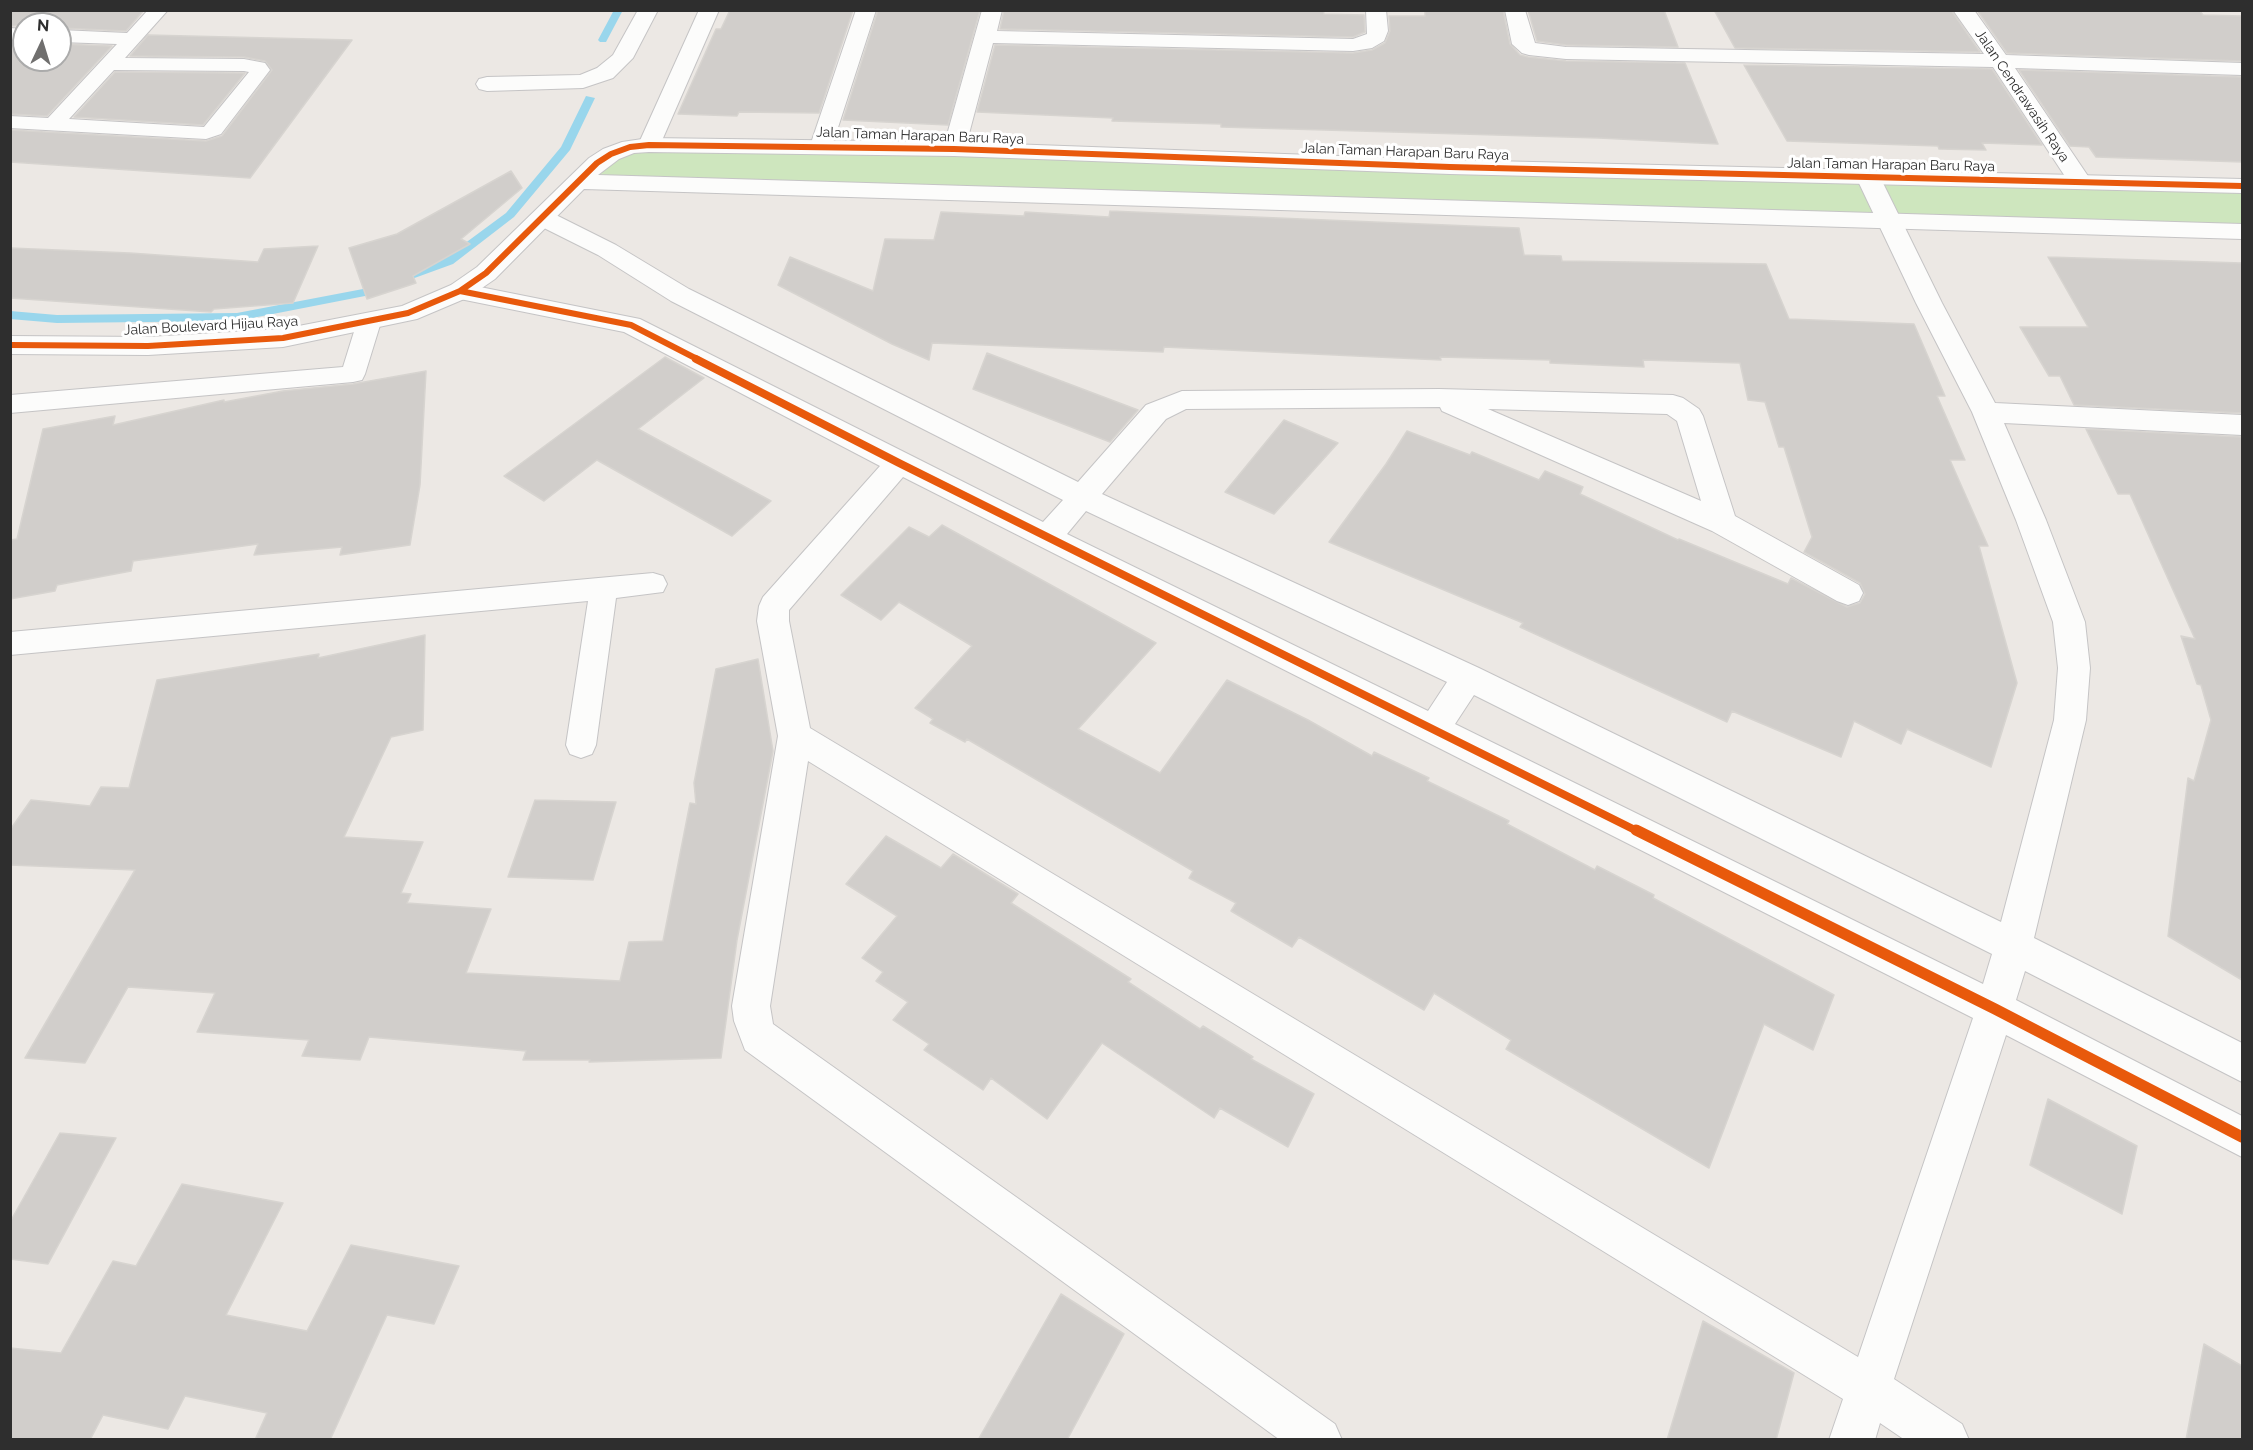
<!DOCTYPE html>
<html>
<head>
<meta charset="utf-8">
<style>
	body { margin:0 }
	#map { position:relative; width:2253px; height:1450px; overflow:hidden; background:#ece8e4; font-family:Raleway,sans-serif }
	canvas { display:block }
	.frame { position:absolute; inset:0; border:12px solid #2e2e2e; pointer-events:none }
	.north { position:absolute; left:12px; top:12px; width:60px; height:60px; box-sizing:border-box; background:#fff; border:2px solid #ababab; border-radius:50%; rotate:4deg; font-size:16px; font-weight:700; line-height:24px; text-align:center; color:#2e2e2e }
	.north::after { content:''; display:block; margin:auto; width:21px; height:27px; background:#706f6e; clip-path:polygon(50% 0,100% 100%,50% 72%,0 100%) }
</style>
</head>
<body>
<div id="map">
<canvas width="2253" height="1450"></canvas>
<div class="frame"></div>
<div class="north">N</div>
</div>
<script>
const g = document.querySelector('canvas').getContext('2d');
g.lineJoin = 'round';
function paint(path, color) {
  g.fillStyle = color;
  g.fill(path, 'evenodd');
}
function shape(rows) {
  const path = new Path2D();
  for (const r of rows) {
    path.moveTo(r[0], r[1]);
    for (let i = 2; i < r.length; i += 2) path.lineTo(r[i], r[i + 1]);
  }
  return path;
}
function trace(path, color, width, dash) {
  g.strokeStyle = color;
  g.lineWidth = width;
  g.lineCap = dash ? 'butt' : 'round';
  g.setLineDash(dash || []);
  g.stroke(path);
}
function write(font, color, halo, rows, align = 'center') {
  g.font = font + ' Raleway,sans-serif';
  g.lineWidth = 6;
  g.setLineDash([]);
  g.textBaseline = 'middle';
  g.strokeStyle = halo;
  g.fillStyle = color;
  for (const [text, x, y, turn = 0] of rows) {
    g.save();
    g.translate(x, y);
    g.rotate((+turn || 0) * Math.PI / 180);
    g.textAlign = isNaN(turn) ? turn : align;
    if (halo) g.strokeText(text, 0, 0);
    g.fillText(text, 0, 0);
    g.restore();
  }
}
const green = shape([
	[630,147,2242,187,2242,232,580,182]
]);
const stream = shape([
	[614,10,623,10,606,42,600,42,598,40,614,10],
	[586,96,595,98,570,150,514,217,453,264,365,296,237,321,57,323,10,319,10,311,57,315,237,313,363,289,445,258,506,213,561,147,586,96]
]);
const building = shape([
	[10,10,144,10,126,31,60,28,60,24,10,26,10,10],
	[730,10,853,10,819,113,739,112,737,116,678,114,716,29,721,29,730,10],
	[878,10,980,10,948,125,843,120,878,10],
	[1004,10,1323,10,1324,14,1364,15,1365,32,1353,37,1000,29,1004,10],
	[1425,10,1503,10,1510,44,1520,55,1528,57,1566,61,1685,63,1718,144,1599,138,1221,127,1221,124,1112,121,1113,118,977,112,995,45,1353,53,1372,50,1385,43,1390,31,1389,16,1425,16,1425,10],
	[1528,10,1664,10,1678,47,1566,45,1537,41,1528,10],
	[1714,10,1951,10,1980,52,1735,48,1714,10],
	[1977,10,2199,10,2203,15,2242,16,2242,61,2007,53,1977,10],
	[148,35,352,40,250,178,10,162,10,130,206,141,222,136,272,70,265,61,244,57,130,56,148,35],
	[10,42,24,43,24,60,60,60,60,44,112,46,47,116,10,114,10,42],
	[1744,65,1992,69,2042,145,1982,143,1986,150,1939,149,1938,146,1787,141,1744,65],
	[2019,70,2242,77,2242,162,2096,157,2089,147,2070,146,2019,70],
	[115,72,244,73,245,73,203,125,74,117,115,72],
	[511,171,522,188,461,239,470,244,413,276,416,283,367,299,349,248,397,234,511,171],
	[1110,211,1519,228,1524,255,1561,256,1562,261,1766,264,1789,319,1914,324,1945,396,1937,396,1965,460,1950,460,1988,546,1979,546,2017,683,1991,767,1907,729,1901,744,1854,721,1841,757,1732,711,1727,722,1520,627,1523,623,1329,542,1386,464,1407,431,1470,455,1472,452,1539,480,1545,471,1583,487,1580,494,1678,540,1679,539,1788,584,1791,578,1847,607,1860,603,1865,594,1860,583,1804,552,1812,537,1784,447,1779,447,1765,402,1748,400,1740,363,1643,360,1644,367,1550,363,1550,360,1440,357,1441,360,1164,347,1163,352,932,343,929,360,892,344,778,285,790,257,873,291,885,239,934,240,941,212,1024,216,1025,212,1109,217,1110,211],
	[318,246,293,303,214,309,211,312,10,298,10,248,130,253,258,262,264,249,318,246],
	[2048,257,2242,263,2242,413,2074,405,2060,376,2049,376,2020,327,2088,327,2048,257],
	[987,353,1138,410,1110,442,973,389,987,353],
	[665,357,704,378,638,429,771,501,732,536,597,460,544,501,504,476,665,357],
	[426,371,420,485,410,545,340,555,342,547,254,555,258,544,133,561,131,571,57,585,55,591,10,599,10,540,17,539,43,429,115,416,113,425,224,400,224,402,283,391,353,384,426,371],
	[1284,420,1338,443,1274,514,1225,492,1284,420],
	[2086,429,2242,437,2242,980,2168,936,2188,778,2194,781,2211,720,2201,685,2197,684,2181,636,2195,639,2130,494,2118,494,2086,429],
	[942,525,1156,643,1078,729,1160,773,1227,680,1308,720,1372,756,1374,752,1429,778,1427,781,1509,821,1507,824,1595,870,1597,866,1654,895,1653,898,1834,995,1813,1050,1764,1024,1709,1168,1506,1049,1511,1040,1434,993,1424,1010,1299,937,1292,947,1231,911,1236,903,1189,878,1193,871,967,739,965,742,930,723,933,719,915,708,972,646,899,602,881,620,841,595,909,527,929,537,942,525],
	[425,635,423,730,391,737,344,837,423,842,401,893,411,894,407,903,491,909,466,973,620,981,629,942,663,941,690,803,696,804,694,783,716,669,758,659,773,751,737,940,721,1058,589,1062,590,1060,523,1060,526,1051,369,1037,360,1060,302,1056,309,1040,197,1032,215,993,128,987,85,1063,25,1058,135,870,10,865,10,830,31,800,90,806,101,787,129,788,157,680,319,654,318,658,425,635],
	[535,800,616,802,593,880,508,877,535,800],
	[886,836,941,868,953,854,1018,894,1011,903,1131,979,1128,982,1200,1029,1203,1026,1253,1057,1251,1059,1314,1094,1288,1147,1220,1108,1214,1118,1102,1043,1047,1119,991,1078,983,1090,924,1050,929,1044,893,1020,908,1002,876,981,883,972,862,958,897,916,846,884,886,836],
	[2048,1099,2137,1146,2122,1214,2030,1165,2048,1099],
	[60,1133,116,1138,48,1264,10,1259,10,1222,60,1133],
	[182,1184,283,1203,226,1315,307,1331,351,1245,459,1266,434,1324,387,1315,330,1440,255,1440,267,1413,185,1396,168,1429,103,1415,90,1440,10,1440,10,1348,61,1353,113,1261,136,1266,182,1184],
	[1061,1294,1124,1334,1067,1440,978,1440,1061,1294],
	[1703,1321,1794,1373,1776,1440,1667,1440,1703,1321],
	[2204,1344,2242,1366,2242,1440,2186,1440,2204,1344]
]);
const service = shape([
	[148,10,168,10,125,58,244,59,265,63,270,70,221,134,206,139,10,128,10,116,48,118,117,44,60,42,60,30,127,33,148,10],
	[114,70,244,71,249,72,204,127,69,119,114,70],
	[10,28,24,29,24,41,10,40,10,28],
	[369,314,377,317,381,322,365,374,362,380,353,382,10,413,10,395,343,367,357,322,361,317,369,314],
	[653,573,663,576,667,584,663,592,616,598,596,745,592,754,581,758,570,754,566,745,588,601,10,655,10,632,653,573]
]);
const minor = shape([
	[638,10,658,10,633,58,613,78,583,88,487,91,479,89,476,84,479,79,487,77,580,75,597,68,613,55,638,10],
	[699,10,719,10,660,145,657,150,649,152,641,150,638,145,699,10],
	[856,10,876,10,832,146,829,151,821,153,813,151,810,146,856,10],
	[982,10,1002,10,997,31,1353,39,1367,34,1366,10,1386,10,1388,31,1384,41,1372,48,1353,51,993,43,965,149,962,154,954,156,946,154,943,149,982,10],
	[1505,10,1525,10,1535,43,1566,47,1984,54,1953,10,1974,10,2006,55,2242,63,2242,75,2015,68,2092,182,2088,187,2080,189,2072,187,1993,67,1566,59,1529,55,1522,53,1512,44,1505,10],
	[1869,172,1877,174,1881,179,1942,303,1995,403,2242,415,2242,435,2004,423,2046,520,2085,622,2090,668,2086,720,2034,938,2242,1043,2242,1082,2025,971,2016,1000,2242,1116,2242,1157,2006,1035,1894,1379,1962,1424,1969,1440,1905,1440,1880,1423,1875,1440,1829,1440,1843,1399,808,761,770,1006,773,1024,1335,1424,1342,1440,1280,1440,745,1050,734,1021,732,1006,778,736,757,621,759,606,763,597,880,466,624,332,460,299,451,297,447,291,451,285,460,283,640,319,1043,522,1063,500,671,301,598,255,534,223,531,218,534,213,543,211,552,213,616,245,689,289,1078,482,1146,405,1182,391,1439,389,1673,395,1683,398,1699,409,1703,416,1735,516,1859,585,1863,593,1859,601,1848,605,1837,601,1712,531,1442,411,1440,407,1186,409,1166,419,1102,494,1479,668,2001,922,2054,720,2058,668,2053,622,2016,520,1972,412,1916,303,1857,179,1861,174,1869,172],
	[1488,409,1667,414,1677,421,1701,501,1488,409],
	[903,477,1973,1018,1858,1357,810,728,789,621,789,610,903,477],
	[1086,511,1447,682,1428,711,1067,534,1086,511],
	[1474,695,1992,954,1983,984,1455,724,1474,695]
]);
const tertiary = shape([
	[649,138,954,142,1450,160,2242,179,2242,193,1450,174,954,156,649,152,634,153,619,159,598,175,2242,224,2242,239,584,189,495,279,469,297,417,319,283,347,148,355,10,354,10,336,148,337,283,329,402,306,451,285,477,267,589,158,603,149,622,142,649,138]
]);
const cyclewayFar2 = shape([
	[460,291,631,325,699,360],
	[10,345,148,346,283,338,408,313,460,291,486,273,597,163,611,154,630,147,649,145,954,149,1450,167,2242,186]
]);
const cyclewayFar1 = shape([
	[696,359,899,463,1639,832]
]);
const cycleway = shape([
	[1636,830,1995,1009,2242,1137]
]);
const farStreetnames = [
	["Jalan Cendrawasih Raya",2022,96,56],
	["Jalan Taman Harapan Baru Raya",920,136,2],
	["Jalan Taman Harapan Baru Raya",1405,152,2],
	["Jalan Taman Harapan Baru Raya",1891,165,1],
	["Jalan Boulevard Hijau Raya",211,326,-3]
];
paint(green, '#cee6be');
paint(stream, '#99d6ec');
paint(building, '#d1cecb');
trace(building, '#d7d4d0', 1.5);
trace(service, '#c5c4c5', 2);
trace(minor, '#c5c4c5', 2);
trace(tertiary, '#c5c4c5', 2);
paint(service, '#fcfcfb');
paint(minor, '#fcfcfb');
paint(tertiary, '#fcfcfb');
trace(cyclewayFar2, '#e8590c', 6);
trace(cyclewayFar1, '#e8590c', 8);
trace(cycleway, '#e8590c', 11);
write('14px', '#2e2e2e', '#fff', farStreetnames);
</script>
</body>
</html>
